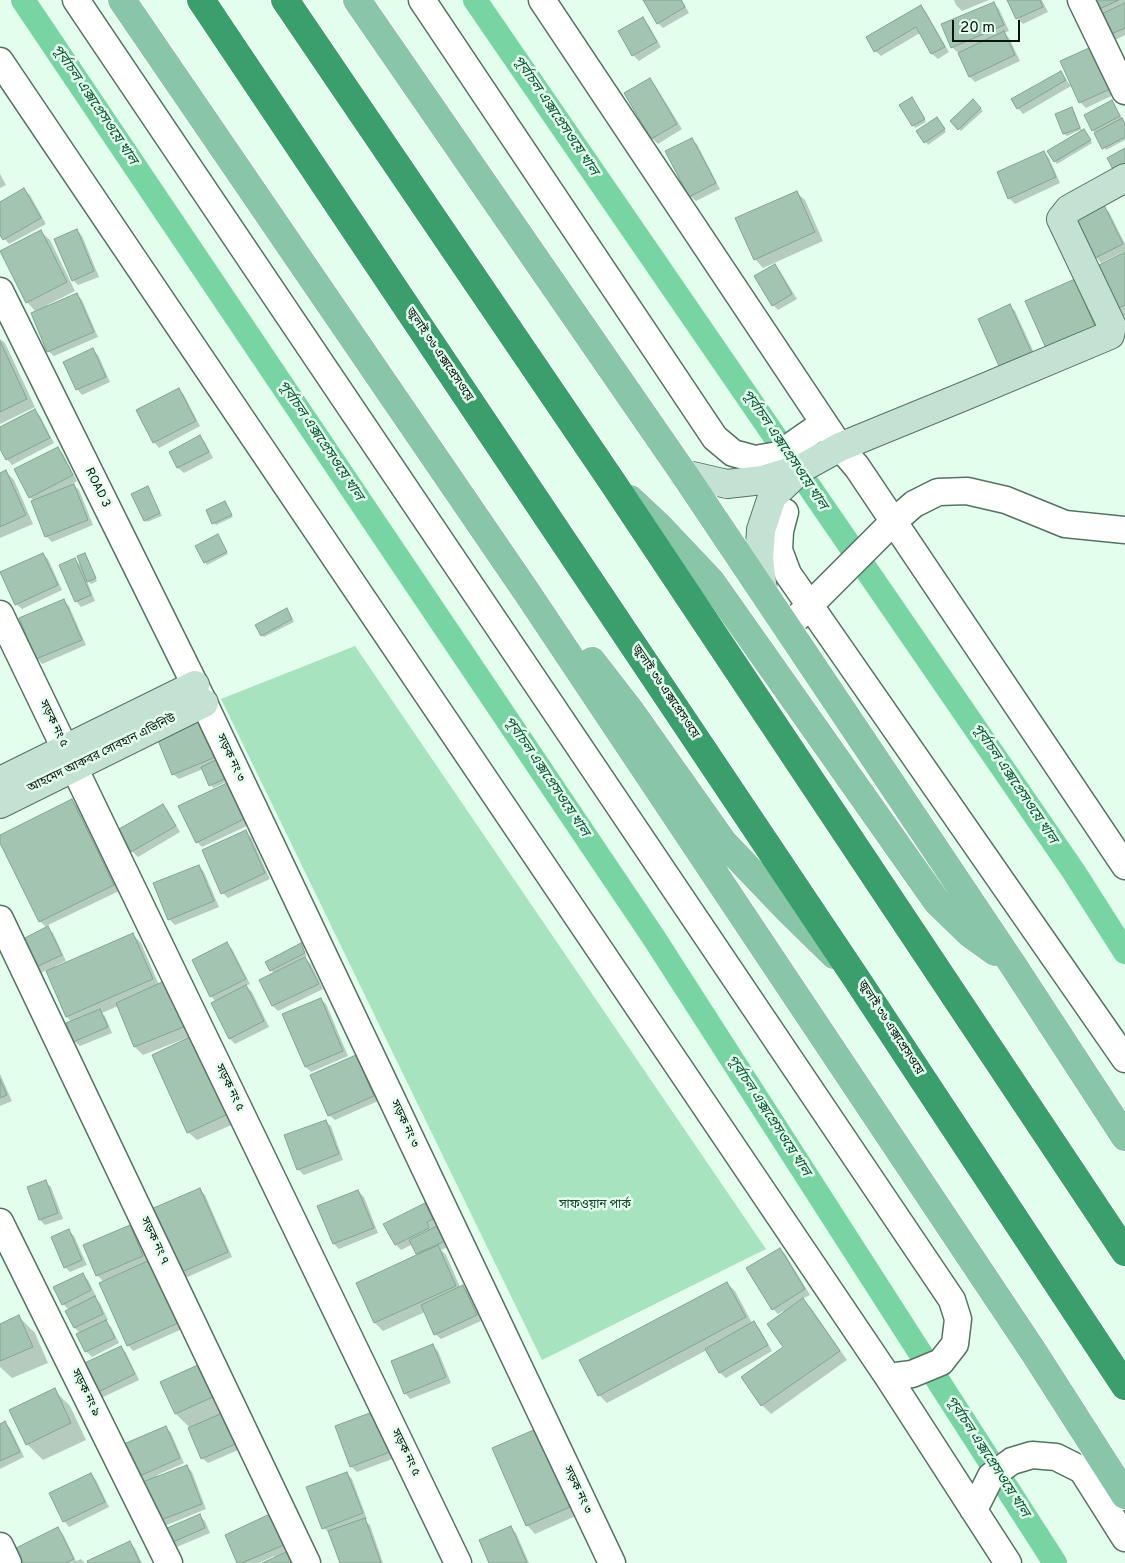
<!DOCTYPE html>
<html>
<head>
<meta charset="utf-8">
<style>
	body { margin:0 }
	#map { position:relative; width:1125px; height:1563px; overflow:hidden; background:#e3feed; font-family:Overpass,sans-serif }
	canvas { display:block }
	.scale { position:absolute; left:952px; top:20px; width:68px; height:22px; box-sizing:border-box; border:2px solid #08140d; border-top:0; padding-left:6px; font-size:15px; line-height:18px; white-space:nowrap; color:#08140d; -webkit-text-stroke:4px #e3feed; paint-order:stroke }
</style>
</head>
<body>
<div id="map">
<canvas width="1125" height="1563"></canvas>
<div class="scale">20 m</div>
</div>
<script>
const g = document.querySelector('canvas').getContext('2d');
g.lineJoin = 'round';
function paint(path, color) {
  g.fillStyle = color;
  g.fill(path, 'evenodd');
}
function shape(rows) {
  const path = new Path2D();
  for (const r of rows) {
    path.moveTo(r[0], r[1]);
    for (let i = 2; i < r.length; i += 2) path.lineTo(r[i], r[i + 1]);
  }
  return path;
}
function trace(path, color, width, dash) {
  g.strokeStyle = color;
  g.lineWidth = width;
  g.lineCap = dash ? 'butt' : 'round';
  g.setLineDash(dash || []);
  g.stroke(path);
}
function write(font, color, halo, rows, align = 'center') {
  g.font = font + ' Overpass,"Noto Sans Bengali",sans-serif';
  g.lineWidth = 5;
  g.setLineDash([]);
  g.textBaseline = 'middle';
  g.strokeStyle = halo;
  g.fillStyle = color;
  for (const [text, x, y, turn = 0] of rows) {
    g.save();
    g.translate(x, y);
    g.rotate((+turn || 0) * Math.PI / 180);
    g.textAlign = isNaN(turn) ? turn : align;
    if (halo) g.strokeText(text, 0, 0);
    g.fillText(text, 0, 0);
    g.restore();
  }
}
const green = shape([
	[355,646,766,1249,542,1360,221,699]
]);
const shadow = shape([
	[645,0,682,0,689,13,663,28,658,23],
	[954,0,989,0,962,11,956,5],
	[1009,0,1042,0,1048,12,1023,24,1017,18],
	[1089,0,1125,0,1125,35,1115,40,1110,34],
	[994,3,999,9,1009,31,1004,33,1009,38,1020,61,975,82,970,77,958,52,957,52,952,47],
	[921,7,926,12,949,52,938,59,932,54,920,33,881,56,875,51],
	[642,19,648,24,661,47,639,61,633,55],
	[1098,45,1122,91,1086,108,1080,102],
	[1060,72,1071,86,1023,114,1018,108],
	[649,80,655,85,682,129,658,144,652,138],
	[914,101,926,122,915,128,901,105],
	[973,101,983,111,961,131,952,121],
	[1114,104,1125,123,1125,140,1106,150,1093,130],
	[1071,109,1074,111,1082,131,1086,133,1092,143,1057,164,1055,161,1081,132,1080,130,1067,136,1064,134,1057,114],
	[939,121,946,132,928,145,918,131],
	[691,139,697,144,720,189,696,201,690,196],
	[1043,152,1049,158,1060,183,1015,204,1009,198],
	[0,174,6,185,0,188],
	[24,190,30,195,46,224,9,244,0,233,0,203],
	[796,192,805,200,823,241,763,268,755,259],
	[1104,207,1109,212,1125,244,1125,251,1101,263,1096,257],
	[77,230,82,236,99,277,78,285,73,280],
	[41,232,50,240,75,291,47,305,48,307,77,294,82,300,98,337,54,356,48,351,36,312,27,302],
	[1125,254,1125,317,1122,319,1113,310],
	[775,265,780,271,797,299,778,310,773,305],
	[1075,281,1083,289,1106,342,1050,354],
	[1010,306,1015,311,1040,366,1004,374],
	[0,339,5,343,35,407,0,424],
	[93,350,98,355,110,382,82,395,77,389],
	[179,389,184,395,200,426,159,448,154,442],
	[35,411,40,416,54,443,12,465,7,459,0,446,0,428],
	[200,437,205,442,213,458,184,473,178,468,170,452],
	[58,448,63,454,77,481,72,484,79,490,93,525,52,542,46,536,34,501,30,497],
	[0,472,1,474,6,472,14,480,33,524,0,538],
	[148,488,162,516,147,522,145,520],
	[225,503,233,517,216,525,214,523],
	[218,536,228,554,207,565,197,546],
	[43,554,48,559,62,590,22,609,16,604],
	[85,554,87,557,97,581,91,584,86,579,95,601,81,607,76,601,75,560,83,568],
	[64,601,69,606,86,645,42,664,37,658],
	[289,612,294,622,264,637,262,635],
	[202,721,233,779,213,788,203,769,179,779,173,774],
	[226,784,232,790,249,825,202,847,197,842],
	[72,801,77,806,119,891,46,926,53,933,66,961,55,966,56,968,133,935,141,943,159,985,171,980,236,1123,197,1140,188,1132,189,1037,143,1055,135,1047,118,1006,102,1013,105,1016,112,1033,80,1046,74,1041,72,1022,67,1017,47,970,40,973,35,968,47,928,40,921,0,840,0,836],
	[163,805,168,811,180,832,138,857,132,851],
	[245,832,251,837,270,879,228,898,223,893],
	[199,866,204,872,219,907,175,925,169,919],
	[227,944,232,949,250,984,246,986,252,992,269,1027,235,1044,230,1039,212,1004,216,1002,211,996],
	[300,945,307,956,304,957,311,964,323,989,278,1011,273,1006,261,980,274,974,271,970],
	[320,999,326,1004,348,1056,311,1072,306,1067],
	[356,1056,361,1062,378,1101,335,1120,329,1115],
	[0,1074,12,1101,0,1106],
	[325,1121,331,1126,343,1160,304,1175,298,1169],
	[45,1182,51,1187,63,1219,45,1225,40,1220],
	[199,1189,205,1195,232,1257,183,1279,178,1273],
	[358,1191,364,1197,378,1233,339,1249,334,1244,319,1207],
	[425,1204,457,1243,441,1250,446,1255,460,1287,462,1286,468,1292,481,1321,441,1339,435,1334,425,1312,383,1331,375,1323,357,1283,419,1255,413,1244,401,1250,396,1245],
	[129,1227,135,1232,148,1262,182,1329,133,1351,128,1345,104,1282,97,1275],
	[69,1231,74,1236,87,1265,70,1272,65,1267],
	[780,1249,785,1254,810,1295,802,1299,811,1308,847,1360,771,1414,762,1405,742,1377,785,1347,784,1313,783,1311,778,1314,773,1309],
	[82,1274,88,1280,96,1296,94,1297,100,1303,108,1320,105,1321,111,1327,119,1343,92,1357,86,1351,81,1334,75,1328,67,1311,69,1310,63,1304],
	[727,1283,735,1291,752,1323,754,1322,759,1328,772,1351,726,1378,720,1373,707,1350,607,1403,599,1395],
	[19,1317,35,1333,48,1363,12,1378,0,1367,0,1325],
	[433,1346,438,1351,451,1383,410,1399,405,1393],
	[121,1347,126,1353,139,1380,99,1399,93,1394],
	[197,1366,214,1382,245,1447,208,1463,202,1458,190,1428,176,1414,162,1382],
	[54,1390,70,1406,86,1440,43,1460,27,1444],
	[374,1412,395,1458,357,1472,351,1466],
	[5,1423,10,1428,24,1457,0,1469,0,1425],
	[166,1427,171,1433,184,1463,157,1475,158,1477,187,1466,192,1472,206,1509,162,1527,134,1478],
	[536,1430,578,1515,535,1534,527,1525],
	[346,1473,352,1479,367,1519,364,1520,370,1525,383,1563,341,1563,329,1533,324,1528],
	[91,1474,96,1480,109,1507,69,1527,64,1521],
	[199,1515,205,1521,210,1533,172,1549,167,1544],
	[272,1515,299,1560,265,1563,275,1559,274,1556,259,1563,239,1563],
	[511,1528,516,1533,529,1563,490,1563],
	[58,1529,63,1534,76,1561,81,1559,85,1563,22,1563],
	[129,1542,135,1548,142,1563,89,1563]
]);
const canal = shape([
	[23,0,654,938,1055,1563],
	[475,0,1074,872,1125,952]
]);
const building = shape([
	[643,0,681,0,685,7,657,24,643,0],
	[1007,0,1040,0,1043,7,1016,19,1007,0],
	[1087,0,1119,0,1093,12,1087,0],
	[994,2,1004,25,951,48,941,24,994,2],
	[1125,3,1125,28,1109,35,1099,15,1125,3],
	[921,5,945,47,931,54,916,27,874,52,866,37,921,5],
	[643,17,657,42,632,56,618,31,643,17],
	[1004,31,1015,55,969,77,958,53,1004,31],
	[1098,44,1117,86,1079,103,1060,61,1098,44],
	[1061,71,1066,80,1017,109,1011,99,1061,71],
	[650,78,677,124,651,139,624,93,650,78],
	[912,97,925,119,912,126,899,105,912,97],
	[973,99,981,108,958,130,950,121,973,99],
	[1112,100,1120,116,1092,131,1084,115,1112,100],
	[1072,107,1080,128,1063,134,1055,114,1072,107],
	[937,117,945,129,924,143,916,131,937,117],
	[1122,118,1125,123,1125,137,1102,149,1094,133,1122,118],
	[1084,129,1091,140,1054,162,1047,151,1084,129],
	[692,138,716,183,689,197,665,151,692,138],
	[1125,148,1125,168,1115,173,1107,158,1125,148],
	[1044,151,1056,177,1008,199,997,172,1044,151],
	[24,188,41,218,3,240,0,235,0,202,24,188],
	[797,191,815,232,754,260,735,218,797,191],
	[1104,205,1123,244,1095,258,1076,219,1104,205],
	[77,229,94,271,72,281,54,239,77,229],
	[41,230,67,282,26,303,0,251,41,230],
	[1125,252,1125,305,1112,311,1091,269,1125,252],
	[775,264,792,294,772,306,754,276,775,264],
	[1075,279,1098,334,1049,355,1025,301,1075,279],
	[77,293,94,332,47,352,31,313,77,293],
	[1010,304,1035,360,1003,375,978,319,1010,304],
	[0,341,27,399,0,412,0,341],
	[93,348,106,377,76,390,63,362,93,348],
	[179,388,196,421,153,443,136,410,179,388],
	[35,409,50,438,6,460,0,449,0,427,35,409],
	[200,435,209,452,177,468,169,452,200,435],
	[58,447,73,475,29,498,14,469,58,447],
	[6,470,26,515,0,527,0,473,6,470],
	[74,484,88,520,45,537,31,501,74,484],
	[148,486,160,513,144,521,131,494,148,486],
	[225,501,232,515,212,524,206,510,225,501],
	[218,534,227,552,204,563,195,546,218,534],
	[43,553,58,585,15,605,0,572,43,553],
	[85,553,96,578,87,582,77,556,85,553],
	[75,558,91,595,75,602,59,565,75,558],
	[64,599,82,640,36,659,19,618,64,599],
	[287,608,292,619,261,636,255,625,287,608],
	[203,719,218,756,172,775,157,738,203,719],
	[223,757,231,776,209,786,201,767,223,757],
	[227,783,244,819,196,843,178,806,227,783],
	[72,799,114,885,39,922,0,843,0,835,72,799],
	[163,804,176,826,131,852,119,829,163,804],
	[246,830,265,873,221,894,202,850,246,830],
	[199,865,214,901,168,920,153,883,199,865],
	[48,926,62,955,34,968,21,940,48,926],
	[133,933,153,979,66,1017,46,971,133,933],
	[227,942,246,979,210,997,192,960,227,942],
	[301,943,305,953,270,971,265,962,301,943],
	[305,957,319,984,272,1006,259,980,305,957],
	[171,978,191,1024,134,1047,116,1003,171,978],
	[246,985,264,1021,229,1039,211,1003,246,985],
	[321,998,343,1051,305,1067,282,1014,321,998],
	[100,1009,108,1027,73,1042,66,1023,100,1009],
	[192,1036,228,1114,187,1133,152,1055,192,1036],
	[356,1055,374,1096,328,1116,310,1075,356,1055],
	[0,1079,7,1095,0,1098,0,1079],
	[326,1120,339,1154,297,1170,284,1135,326,1120],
	[46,1180,58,1213,39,1220,27,1187,46,1180],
	[200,1188,228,1252,177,1274,149,1210,200,1188],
	[358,1190,374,1228,333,1244,317,1206,358,1190],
	[425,1203,433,1219,427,1222,429,1228,395,1245,383,1224,425,1203],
	[445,1222,452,1238,416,1254,409,1240,445,1222],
	[130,1225,143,1256,96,1276,83,1245,130,1225],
	[69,1229,82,1260,64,1268,51,1237,69,1229],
	[438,1245,456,1286,374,1323,356,1283,438,1245],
	[780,1248,805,1289,772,1310,746,1268,780,1248],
	[150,1260,178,1323,127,1346,99,1283,150,1260],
	[83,1273,91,1290,62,1305,53,1287,83,1273],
	[727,1282,746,1317,598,1396,579,1360,727,1282],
	[463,1285,477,1315,434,1335,421,1305,463,1285],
	[95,1296,103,1314,74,1328,65,1311,95,1296],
	[803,1298,840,1351,761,1406,741,1377,783,1347,767,1324,803,1298],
	[19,1315,33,1347,0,1361,0,1324,19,1315],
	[106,1320,115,1338,85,1352,76,1334,106,1320],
	[754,1321,768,1345,719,1373,705,1349,754,1321],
	[433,1344,446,1377,404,1394,391,1361,433,1344],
	[121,1346,135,1374,92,1395,78,1366,121,1346],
	[198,1365,213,1397,175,1414,160,1382,198,1365],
	[55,1388,71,1423,26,1445,9,1410,55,1388],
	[227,1411,240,1442,201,1459,188,1428,227,1411],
	[375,1411,390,1452,350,1467,335,1426,375,1411],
	[5,1421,20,1452,0,1461,0,1424,5,1421],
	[166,1426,180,1458,133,1479,119,1446,166,1426],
	[536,1429,570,1507,526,1526,492,1448,536,1429],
	[187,1465,202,1504,156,1522,140,1483,187,1465],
	[347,1472,363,1513,322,1529,306,1487,347,1472],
	[91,1473,105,1502,63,1522,49,1493,91,1473],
	[272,1513,286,1544,242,1563,237,1563,225,1535,272,1513],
	[200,1514,205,1528,166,1545,160,1531,200,1514],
	[365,1518,381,1563,340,1563,328,1531,365,1518],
	[511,1526,527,1563,489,1563,479,1540,511,1526],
	[58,1527,74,1559,65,1563,21,1563,14,1549,58,1527],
	[130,1541,140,1563,88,1563,87,1561,130,1541],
	[291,1550,297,1563,262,1563,291,1550]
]);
const street = shape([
	[76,0,952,1300,958,1319,955,1344,941,1362,912,1374,888,1377],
	[422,0,715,438,733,453,755,459,778,455,824,423],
	[542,0,840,447,857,467,1125,866],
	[1081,0,1125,91],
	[0,61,888,1377,1008,1563],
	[0,291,204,703,612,1563],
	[785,512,780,531,779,550,788,574,1125,1059],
	[0,614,458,1563],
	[797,618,892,523,914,504,938,492,967,491,1006,500,1065,524,1125,530],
	[0,919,307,1563],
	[0,1222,169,1563],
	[973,1509,978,1502,991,1476,1012,1461,1032,1455,1056,1457,1082,1470,1125,1538],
	[0,1546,8,1563]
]);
const secondary = shape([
	[684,474,727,484,763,480,802,468,840,447,967,395,1110,335,1112,326,1061,219,1069,209,1125,178],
	[763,591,759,559,761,530,772,497,798,472],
	[0,781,195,685],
	[0,804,204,703]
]);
const primary = shape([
	[122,0,528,594,1033,1351,1125,1495],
	[357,0,684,474,1013,965,1125,1137],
	[630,499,659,526,711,581,937,902,970,934,995,952],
	[592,661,630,710,724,843,789,911,834,955]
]);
const highway = shape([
	[201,0,856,978,1125,1386],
	[285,0,611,480,1125,1252]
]);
const streetNames = [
	["জুলাই ৩৬ এক্সপ্রেসওয়ে",439,355,56],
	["ROAD 3",97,488,64],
	["জুলাই ৩৬ এক্সপ্রেসওয়ে",665,692,56],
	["সড়ক নং ৫",53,724,64],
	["আহমেদ আকবর সোবহান এভিনিউ",102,754,-26],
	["সড়ক নং ৩",230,758,65],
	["জুলাই ৩৬ এক্সপ্রেসওয়ে",890,1028,57],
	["সড়ক নং ৫",229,1088,64],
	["সড়ক নং ৩",404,1124,65],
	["সড়ক নং ৭",154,1241,65],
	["সড়ক নং ৯",85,1393,64],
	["সড়ক নং ৫",405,1453,64],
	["সড়ক নং ৩",577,1490,65]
];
const parkNames = [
	["সাফওয়ান পার্ক",595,1206]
];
const waterNames = [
	["পূর্বাচল এক্সপ্রেসওয়ে খাল",94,105,56],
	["পূর্বাচল এক্সপ্রেসওয়ে খাল",555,116,56],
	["পূর্বাচল এক্সপ্রেসওয়ে খাল",320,441,56],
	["পূর্বাচল এক্সপ্রেসওয়ে খাল",784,450,56],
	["পূর্বাচল এক্সপ্রেসওয়ে খাল",546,777,56],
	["পূর্বাচল এক্সপ্রেসওয়ে খাল",1014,784,56],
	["পূর্বাচল এক্সপ্রেসওয়ে খাল",768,1116,57],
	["পূর্বাচল এক্সপ্রেসওয়ে খাল",987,1457,57]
];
paint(green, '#a7e3bf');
paint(shadow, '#0003');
trace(canal, '#78d4a2', 24);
paint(building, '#a3c4b0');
trace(building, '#84a490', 1);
trace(street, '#557361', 29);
trace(secondary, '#557361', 30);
trace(primary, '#fff', 30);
trace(highway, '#fff', 30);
trace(street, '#fff', 26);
trace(secondary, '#c4e2d3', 28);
trace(primary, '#89c5a7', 28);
trace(highway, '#3a9f6d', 28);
write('12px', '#08140d', '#e3feed', streetNames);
write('12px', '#1b422d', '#e3feed', parkNames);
write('italic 14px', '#0c5535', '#e3feed', waterNames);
</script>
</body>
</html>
